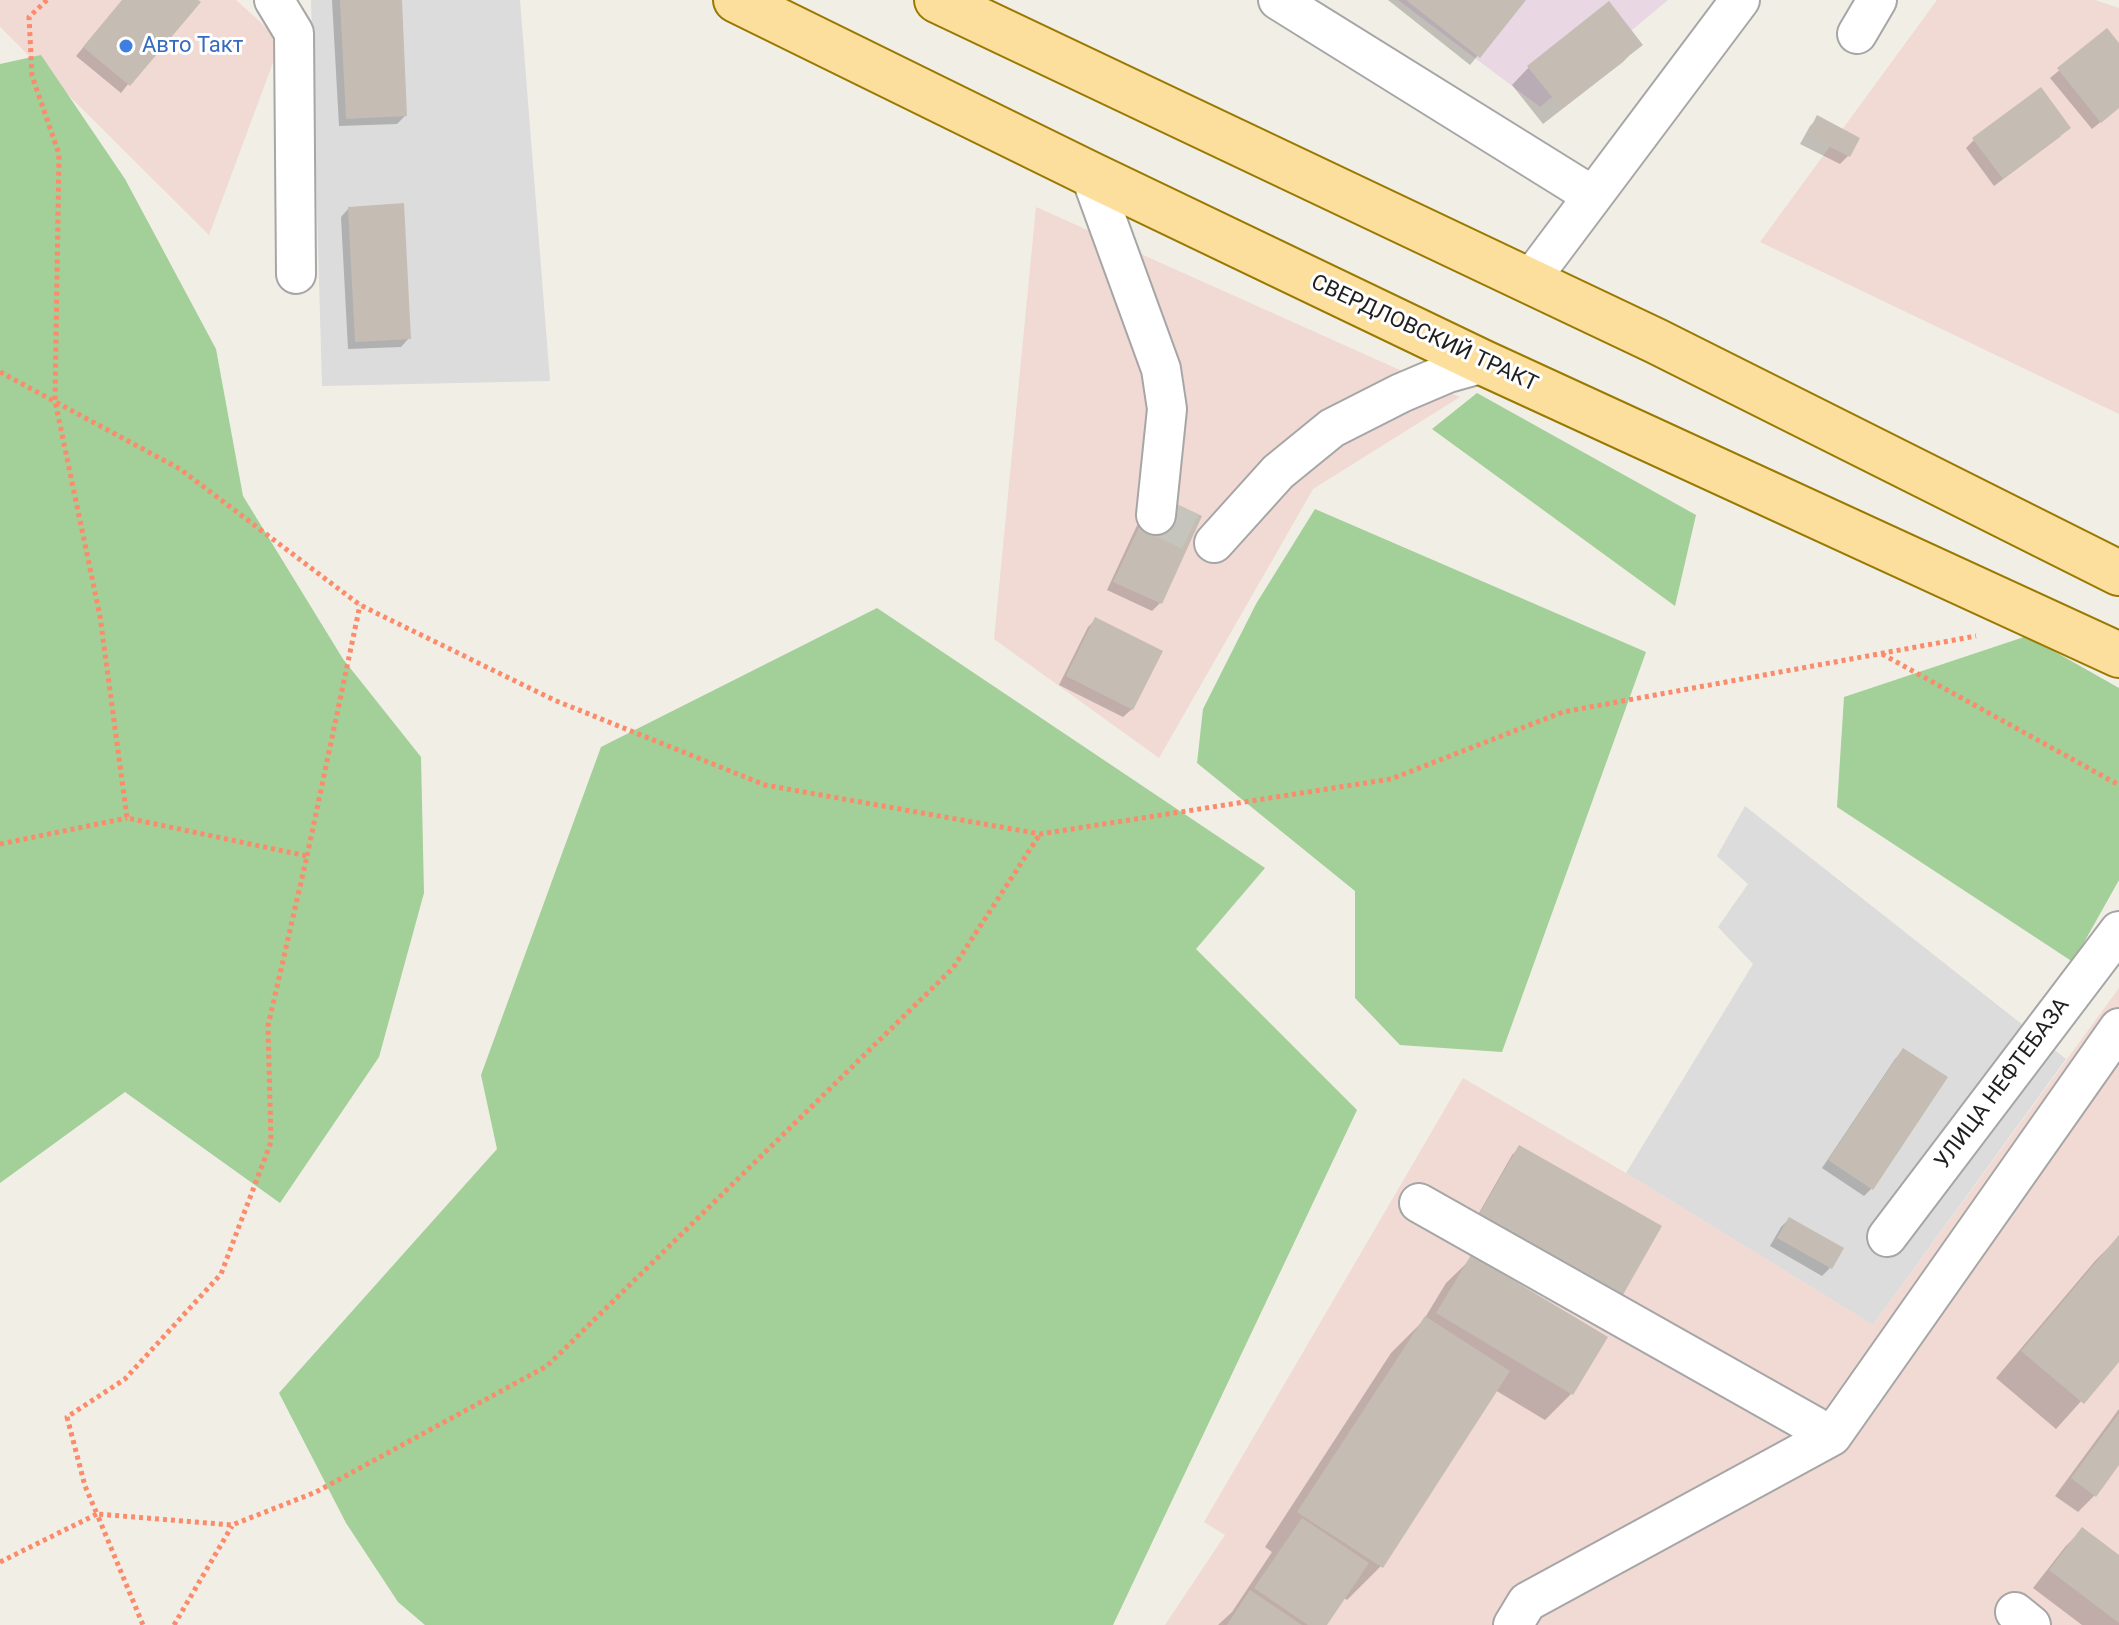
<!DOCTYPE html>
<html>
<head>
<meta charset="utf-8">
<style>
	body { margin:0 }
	canvas { display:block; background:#f0eee5 }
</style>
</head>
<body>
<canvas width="2119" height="1625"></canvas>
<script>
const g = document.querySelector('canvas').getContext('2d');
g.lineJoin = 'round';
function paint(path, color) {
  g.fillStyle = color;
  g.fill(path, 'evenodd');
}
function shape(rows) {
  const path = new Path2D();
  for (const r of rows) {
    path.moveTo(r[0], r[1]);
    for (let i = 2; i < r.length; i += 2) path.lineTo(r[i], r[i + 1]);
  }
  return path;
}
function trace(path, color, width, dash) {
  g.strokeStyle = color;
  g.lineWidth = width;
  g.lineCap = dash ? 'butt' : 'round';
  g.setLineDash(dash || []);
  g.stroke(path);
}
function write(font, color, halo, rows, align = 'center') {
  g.font = font + ' Roboto,sans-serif';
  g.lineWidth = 6;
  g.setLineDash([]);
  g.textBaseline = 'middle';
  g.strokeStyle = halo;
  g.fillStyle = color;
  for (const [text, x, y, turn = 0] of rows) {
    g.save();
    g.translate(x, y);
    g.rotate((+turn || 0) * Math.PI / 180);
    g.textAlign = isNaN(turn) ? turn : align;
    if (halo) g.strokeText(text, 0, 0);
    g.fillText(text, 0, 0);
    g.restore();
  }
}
const residential = shape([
	[311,0,520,0,550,381,322,386],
	[1745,806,2066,1059,1873,1325,1626,1173,1753,964,1718,927,1748,884,1717,856]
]);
const commercial = shape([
	[0,0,236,0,281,41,209,235,0,27],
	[1937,0,2095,0,2119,8,2119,414,1760,242],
	[1036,207,1460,397,1313,489,1159,758,994,639],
	[2119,988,2119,1625,1165,1625,1225,1535,1204,1522,1463,1078,1626,1173,1873,1325]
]);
const industrial = shape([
	[1398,0,1668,0,1540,107]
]);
const forest = shape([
	[41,55,125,179,216,349,243,496,343,659,421,757,424,893,379,1057,280,1203,125,1092,0,1183,0,64],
	[1477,393,1696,515,1675,606,1432,429],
	[1315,509,1646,652,1502,1052,1400,1045,1355,998,1355,891,1197,763,1203,709,1256,604],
	[877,608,1265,868,1196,949,1357,1110,1113,1625,425,1625,398,1602,346,1523,279,1393,497,1149,481,1075,601,747],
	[2027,636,2119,688,2119,880,2073,962,1837,807,1844,697]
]);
const shadow = shape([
	[123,0,195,0,121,93,76,56],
	[332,0,400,0,405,116,397,124,339,126],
	[1388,0,1523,0,1470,65],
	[2107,31,2119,46,2119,107,2092,129,2050,78],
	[1640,44,1623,62,1543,124,1512,85,1529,67],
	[1818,118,1858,139,1848,156,1840,164,1800,144,1810,126],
	[2061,136,1994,186,1966,148,1974,140],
	[349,208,409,338,401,347,348,349,341,217],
	[1147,504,1160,603,1152,611,1107,590],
	[1096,619,1132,709,1123,717,1059,685,1088,627],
	[1903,1051,1872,1188,1864,1196,1822,1168,1895,1059],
	[1520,1147,1619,1298,1471,1227,1512,1155],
	[1789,1219,1830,1268,1822,1276,1770,1246,1781,1227],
	[2119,1237,2119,1359,2056,1429,1996,1378,2095,1261],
	[1472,1258,1571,1394,1545,1420,1495,1390,1381,1566,1347,1600,1343,1597,1324,1625,1218,1625,1232,1612,1272,1552,1265,1547,1391,1353,1423,1321,1446,1283],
	[2119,1409,2119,1462,2095,1495,2078,1512,2055,1496],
	[2082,1530,2119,1558,2119,1625,2082,1625,2033,1588,2065,1547]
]);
const building = shape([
	[122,0,198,0,201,2,130,86,83,47],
	[340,0,402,0,407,116,346,119],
	[1406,0,1526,0,1480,58],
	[1609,1,1643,45,1561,108,1527,66],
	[2107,28,2119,43,2119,108,2101,123,2057,68],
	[2041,87,2071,128,2003,179,1972,138],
	[1817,115,1860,138,1850,157,1807,135],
	[404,203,411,339,355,342,348,207],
	[1155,494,1202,516,1162,604,1113,582],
	[1095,617,1163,651,1133,710,1066,676],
	[1903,1048,1948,1077,1873,1190,1828,1160],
	[1519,1145,1662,1226,1620,1300,1477,1218],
	[1789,1217,1844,1248,1832,1269,1777,1238],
	[2119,1235,2119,1362,2084,1404,2021,1351],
	[1471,1255,1608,1337,1573,1395,1436,1313],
	[1425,1316,1510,1371,1383,1568,1297,1512],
	[2119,1413,2119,1465,2096,1497,2071,1478],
	[1302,1518,1369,1563,1327,1625,1308,1625,1254,1588],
	[2082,1527,2119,1555,2119,1623,2049,1570],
	[1250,1590,1302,1625,1227,1625]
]);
const minorTunnel = shape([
	[1156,515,1214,543]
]);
const path = shape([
	[47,0,29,17,32,76,59,154,55,401,100,616,127,818,307,856,268,1026,271,1142,221,1274,125,1379,67,1417,85,1486,97,1514,232,1525,316,1492,547,1366,953,968,1040,834],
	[0,372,180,469,360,605,554,700,765,785,1040,834,1391,779,1563,712,1976,636],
	[1882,654,2119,785],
	[0,844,127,818],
	[307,856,360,605],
	[0,1562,97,1514,143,1625],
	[174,1625,232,1526]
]);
const minor = shape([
	[274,0,294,33,296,274],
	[1278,0,1593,196],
	[1857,34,1877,0],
	[1090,174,1161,369,1167,409,1156,515],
	[1530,280,1740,0],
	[1214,543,1278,472,1332,428,1401,393,1448,373,1484,363],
	[1419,1203,1832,1436],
	[1887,1237,2119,931],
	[2015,1612,2031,1625],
	[1513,1625,1527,1602,1832,1436,2119,1028]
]);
const major = shape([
	[736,0,1090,174,1484,363,2119,655],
	[937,0,1656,341,2119,573]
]);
const markers = [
	[126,46,8,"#3f7fe0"]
];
const shopNames = [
	["Авто Такт",142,46]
];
const streetNames = [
	["СВЕРДЛОВСКИЙ ТРАКТ",1424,334,25],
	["УЛИЦА НЕФТЕБАЗА",2003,1084,-53]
];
paint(residential, '#dddcdc');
paint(commercial, '#f1d9d4');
paint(industrial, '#e9d7e3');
paint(forest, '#a3cf99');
paint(shadow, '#0003');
paint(building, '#c5bdb4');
trace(minorTunnel, '#c6c5bd', 38, [38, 19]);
trace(minor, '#a6a6a6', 42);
trace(major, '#9a7900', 48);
trace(path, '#fb8b6b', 5, [4, 4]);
trace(minor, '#fff', 38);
trace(major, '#fddf9d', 44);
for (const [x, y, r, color] of markers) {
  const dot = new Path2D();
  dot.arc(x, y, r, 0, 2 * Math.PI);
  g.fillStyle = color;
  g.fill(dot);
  trace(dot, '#fff', 3);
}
write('22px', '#366cbe', '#fff', shopNames, 'left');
write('22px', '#1f1f1f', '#fff', streetNames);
</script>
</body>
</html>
